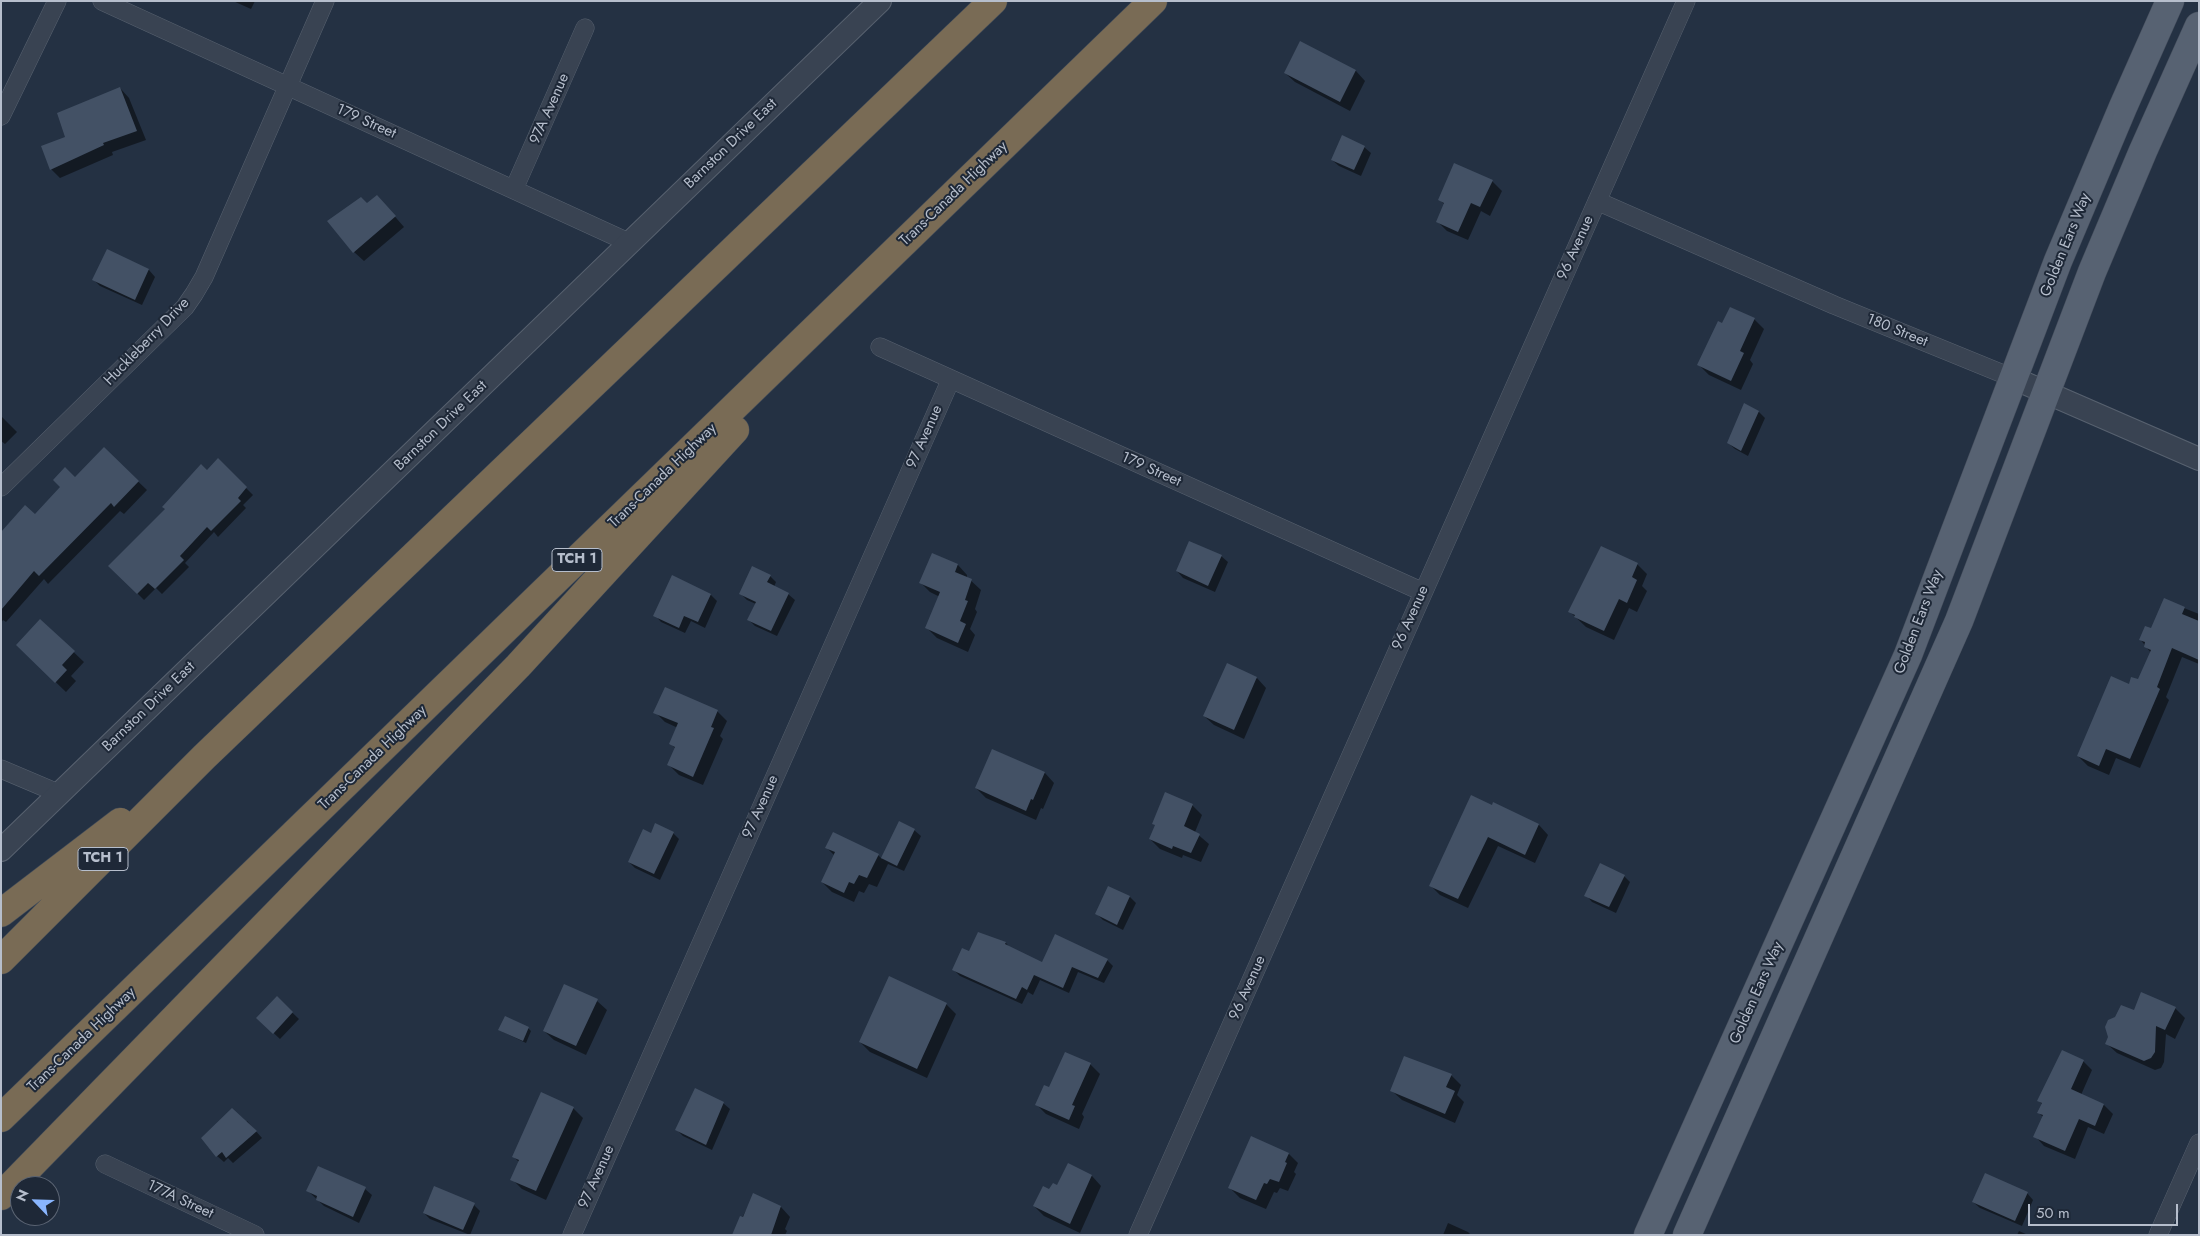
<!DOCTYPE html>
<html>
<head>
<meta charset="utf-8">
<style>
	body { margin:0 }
	#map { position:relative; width:2200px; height:1236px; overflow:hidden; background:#243143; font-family:Jost,sans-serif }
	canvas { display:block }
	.frame { position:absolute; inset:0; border:2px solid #b6becc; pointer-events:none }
	.north { position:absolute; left:10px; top:1176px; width:50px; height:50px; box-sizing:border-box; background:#1e2837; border:1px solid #5b6473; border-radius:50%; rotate:294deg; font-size:14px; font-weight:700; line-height:20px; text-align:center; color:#b6becc }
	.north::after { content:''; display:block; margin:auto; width:18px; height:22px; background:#89b5fe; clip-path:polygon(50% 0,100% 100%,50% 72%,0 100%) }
	.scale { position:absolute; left:2028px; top:1204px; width:150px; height:22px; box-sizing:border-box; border:2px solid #b6becc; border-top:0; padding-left:6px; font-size:15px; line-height:18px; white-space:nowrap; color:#b6becc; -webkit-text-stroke:4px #1e2837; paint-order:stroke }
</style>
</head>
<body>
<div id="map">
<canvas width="2200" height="1236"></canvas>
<div class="frame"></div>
<div class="north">N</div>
<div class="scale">50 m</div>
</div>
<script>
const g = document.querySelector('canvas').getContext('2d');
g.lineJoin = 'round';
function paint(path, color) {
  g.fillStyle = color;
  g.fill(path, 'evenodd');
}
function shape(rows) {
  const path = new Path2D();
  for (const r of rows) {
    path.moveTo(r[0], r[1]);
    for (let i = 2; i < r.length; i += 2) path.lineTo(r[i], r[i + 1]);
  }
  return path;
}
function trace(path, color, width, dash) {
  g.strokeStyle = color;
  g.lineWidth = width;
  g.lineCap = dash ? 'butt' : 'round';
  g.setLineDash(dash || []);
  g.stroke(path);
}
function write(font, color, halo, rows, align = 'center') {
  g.font = font + ' Jost,sans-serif';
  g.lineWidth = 4;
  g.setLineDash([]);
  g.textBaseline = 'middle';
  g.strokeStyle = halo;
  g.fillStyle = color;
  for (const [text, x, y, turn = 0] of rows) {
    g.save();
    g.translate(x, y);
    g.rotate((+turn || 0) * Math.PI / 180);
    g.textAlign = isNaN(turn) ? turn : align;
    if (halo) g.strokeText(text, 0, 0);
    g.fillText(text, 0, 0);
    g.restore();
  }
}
const shadow = shape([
	[233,1,255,1,251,9],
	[1301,43,1356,71,1365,81,1350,111,1295,82,1285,73],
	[120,88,129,98,146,140,112,152,113,155,60,178,51,169,67,138],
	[1364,147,1371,153,1361,176,1339,166,1332,160],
	[1492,181,1502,191,1490,216,1481,211,1468,240,1447,231,1437,221,1445,205,1439,199],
	[377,196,404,227,364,261,354,252],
	[107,251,149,270,155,277,142,305,100,286,94,280],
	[1754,319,1764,329,1750,360,1753,364,1741,390,1709,375,1699,365,1723,324],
	[1745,405,1759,412,1765,418,1748,456,1735,449,1728,443],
	[1,416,17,432,5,444,1,441],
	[104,449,147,490,124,514,120,511,48,584,44,579,6,622,3,620,1,623,1,534,36,516],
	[218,460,253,495,243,505,246,508,218,537,214,532,185,563,189,567,162,594,156,588,144,600,110,566],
	[933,554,958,565,967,575,967,577,981,590,975,609,977,612,970,629,975,635,968,652,937,638,927,628,940,597,930,592,921,583],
	[1221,556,1228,562,1215,592,1183,578,1177,571],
	[1637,564,1647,574,1642,586,1647,591,1637,612,1629,608,1614,640,1586,627,1569,611],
	[770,576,776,582,774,587,788,594,795,600,777,636,755,626,749,620,756,604,747,600,740,593],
	[673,577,711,595,717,601,705,628,691,621,685,633,661,622,655,615],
	[2164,600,2199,614,2199,664,2182,657,2166,697,2169,700,2140,768,2116,758,2109,775,2088,766,2078,756,2129,685,2139,681,2151,653,2140,639,2151,630],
	[41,621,84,662,71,676,76,681,66,692,17,645],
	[1257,678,1266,688,1244,739,1214,725,1204,716],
	[717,711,727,721,720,736,723,739,703,785,679,775,669,765,676,749,671,744,678,728,665,722,655,712],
	[993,750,1045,773,1054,783,1043,809,1041,808,1036,820,986,798,976,788],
	[1494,804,1539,825,1548,835,1535,863,1498,846,1468,908,1440,895,1431,886],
	[1192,805,1202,815,1195,832,1209,844,1201,862,1183,855,1182,858,1160,849,1150,839],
	[900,822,914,830,921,836,904,871,888,864,877,887,869,884,864,893,859,891,854,902,832,892,822,882,834,855,827,848,878,855,882,859],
	[673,833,679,839,660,880,635,868,629,862],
	[1624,876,1630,882,1616,913,1592,902,1586,895],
	[1130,897,1136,903,1123,930,1103,920,1097,914],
	[978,933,1006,943,1011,949,1043,963,1107,960,1113,966,1104,983,1078,972,1069,993,1040,980,1033,995,1028,992,1022,1004,960,976,954,970,970,953],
	[277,998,299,1019,280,1039,264,1024],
	[597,1001,607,1010,586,1055,554,1040,544,1031],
	[946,1004,956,1014,927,1078,870,1052,860,1042],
	[2175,1008,2185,1018,2175,1039,2166,1034,2164,1062,2161,1068,2155,1070,2117,1053,2107,1044],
	[528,1028,531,1031,526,1043,503,1032],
	[2083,1061,2092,1070,2081,1095,2104,1105,2113,1114,2104,1134,2088,1127,2075,1159,2044,1146,2035,1136,2043,1117,2039,1113,2042,1104,2039,1101],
	[1090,1064,1100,1074,1082,1114,1084,1117,1079,1129,1046,1114,1036,1104,1050,1089],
	[1451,1075,1461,1085,1457,1095,1464,1102,1455,1123,1402,1100,1392,1091],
	[723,1103,730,1109,712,1150,683,1136,677,1130],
	[573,1108,583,1118,546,1200,522,1189,512,1179,520,1163,513,1156],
	[247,1121,262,1138,233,1163,228,1158,224,1162,217,1156],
	[1289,1154,1298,1163,1294,1172,1296,1174,1288,1191,1280,1188,1277,1193,1274,1192,1266,1209,1240,1198,1230,1188],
	[1068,1165,1092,1176,1101,1186,1080,1233,1044,1216,1034,1206,1050,1191,1058,1186],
	[319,1167,365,1189,372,1195,359,1223,324,1206,308,1191],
	[2027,1193,2033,1200,2022,1226,1980,1208,1973,1202],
	[754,1195,781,1207,790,1217,785,1229,787,1231,785,1235,733,1235],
	[474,1205,480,1211,470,1235,430,1219,424,1213],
	[1448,1223,1468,1232,1471,1235,1443,1235],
	[2019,1231,2028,1235,2017,1235]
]);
const building = shape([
	[1300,41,1356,70,1340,102,1284,73],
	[120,87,137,131,103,143,104,145,50,170,41,146,65,137,57,113],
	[1342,135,1365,146,1354,170,1331,160],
	[1454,163,1493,180,1480,207,1471,203,1458,232,1436,222,1444,203,1438,200],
	[377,195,396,216,353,253,327,221,361,197,367,203],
	[107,249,149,269,135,300,92,280],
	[1730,307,1755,318,1740,351,1744,353,1731,381,1697,365,1718,321,1722,323],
	[1744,403,1759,411,1741,451,1727,443],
	[104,447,139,481,114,507,111,503,39,576,34,571,1,610,1,532,25,505,35,514,60,487,53,480,65,467,75,477],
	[218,458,247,487,238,498,241,501,211,531,207,527,180,556,184,560,155,589,148,583,137,594,108,566,165,509,162,507,201,464,207,470],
	[1189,541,1222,555,1208,586,1176,571],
	[1601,546,1638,563,1632,577,1637,580,1627,603,1619,599,1604,631,1574,617,1575,615,1568,612],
	[932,553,958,564,955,572,972,579,965,600,968,601,960,621,966,624,958,643,925,628,940,592,919,583],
	[752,566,771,575,767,582,789,593,771,631,747,620,756,602,739,594],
	[672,575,711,594,698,622,684,616,679,628,653,616],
	[2164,598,2185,607,2182,614,2199,621,2199,660,2172,648,2157,687,2160,689,2130,759,2106,749,2099,766,2077,756,2111,676,2129,684,2131,677,2138,679,2151,650,2144,647,2145,642,2139,640,2145,626,2151,628],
	[40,619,75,651,62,665,67,670,55,683,16,645],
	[1227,663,1257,677,1234,730,1203,716],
	[665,687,718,710,711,727,714,728,693,777,667,765,675,747,669,744,678,723,653,713],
	[992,749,1045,772,1033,800,1031,799,1026,811,975,788],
	[1165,792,1193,804,1184,826,1200,834,1191,853,1173,846,1172,849,1149,839,1155,825,1152,824],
	[1471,795,1492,805,1493,802,1539,824,1525,855,1488,837,1458,899,1429,886],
	[899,821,915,829,897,866,881,858],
	[655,823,674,832,654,874,628,862,643,829,651,833],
	[833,832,879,854,867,878,859,875,854,884,849,882,844,893,821,882,835,852,825,848],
	[1600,863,1625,875,1609,907,1584,896],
	[1108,886,1130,896,1117,925,1095,914],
	[978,932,1006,942,1005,944,1042,962,1055,934,1108,959,1098,978,1072,967,1063,988,1034,975,1027,990,1022,987,1016,999,952,970,962,948,969,951],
	[889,976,947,1003,917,1069,859,1042],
	[564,984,598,999,576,1046,543,1031],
	[2141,992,2176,1007,2165,1030,2156,1026,2155,1052,2151,1058,2144,1061,2105,1044,2108,1037,2105,1027,2108,1020,2115,1017,2121,1005,2134,1010],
	[277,996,293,1012,273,1034,256,1018],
	[505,1016,529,1027,523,1041,498,1030],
	[2062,1050,2084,1060,2071,1089,2104,1104,2095,1126,2079,1119,2065,1151,2033,1137,2043,1115,2037,1113,2042,1103,2037,1101],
	[1065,1052,1091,1063,1072,1105,1075,1106,1069,1120,1035,1105,1044,1085,1049,1087],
	[1404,1056,1452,1074,1446,1087,1455,1091,1445,1114,1390,1091],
	[695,1088,724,1102,706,1145,675,1130],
	[541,1092,574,1107,536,1191,510,1180,519,1160,512,1157],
	[232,1108,257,1131,226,1158,222,1152,216,1157,201,1138],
	[1251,1136,1289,1153,1285,1162,1287,1163,1279,1182,1270,1179,1267,1184,1264,1183,1256,1200,1228,1188],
	[1068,1163,1092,1175,1070,1224,1033,1206,1043,1186,1049,1189,1053,1183,1057,1185],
	[318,1166,366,1187,353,1217,316,1200,317,1196,306,1191],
	[1985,1173,2028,1192,2015,1221,1972,1202],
	[434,1186,475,1203,463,1230,423,1213],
	[753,1193,781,1206,771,1235,732,1235,740,1216,743,1217]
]);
const minor = shape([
	[102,1,630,243],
	[1,116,57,1],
	[514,189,585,28],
	[1597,201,1834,305,2013,378],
	[880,347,1423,592],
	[1,487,185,307,194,294,204,277,325,1],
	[1,769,60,794],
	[105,1164,255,1235],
	[572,1235,951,379],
	[1138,1235,1686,1],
	[2158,1235,2199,1143]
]);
const tertiary = shape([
	[2013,378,2199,459],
	[1,850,880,1]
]);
const primary = shape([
	[1648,1235,1908,655,2058,261,2123,107,2170,1],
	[1687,1235,1959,621,2092,272,2143,151,2199,26]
]);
const motorway = shape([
	[1,913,120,822],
	[1,960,204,757,993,1],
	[1,1118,1153,1],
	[1,1196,518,666,735,430]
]);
const shields = [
	[577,560,50],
	[103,859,50]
];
const shieldNames = [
	["TCH 1",577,560],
	["TCH 1",103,859]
];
const streetNames = [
	["97A Avenue",550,109,-66],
	["179 Street",366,122,24],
	["Barnston Drive East",731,144,-44],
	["Trans-Canada Highway",954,194,-44],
	["Golden Ears Way",2066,245,-68],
	["96 Avenue",1576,248,-66],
	["180 Street",1897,331,22],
	["Huckleberry Drive",147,342,-46],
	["Barnston Drive East",441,426,-44],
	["97 Avenue",925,437,-66],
	["179 Street",1151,470,24],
	["Trans-Canada Highway",663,476,-44],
	["96 Avenue",1411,618,-66],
	["Golden Ears Way",1919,622,-69],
	["Barnston Drive East",149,707,-44],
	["Trans-Canada Highway",373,758,-44],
	["97 Avenue",761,807,-66],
	["96 Avenue",1248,988,-66],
	["Golden Ears Way",1757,993,-66],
	["Trans-Canada Highway",82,1040,-44],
	["97 Avenue",597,1177,-66],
	["177A Street",180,1200,25]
];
paint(shadow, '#0007');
paint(building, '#435165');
trace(minor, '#57616f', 19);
trace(tertiary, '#57616f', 24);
trace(primary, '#434c5b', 29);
trace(motorway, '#414b59', 29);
trace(minor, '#394352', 18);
trace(tertiary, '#394352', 22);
trace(primary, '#576272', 28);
trace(motorway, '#796b55', 28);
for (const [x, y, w] of shields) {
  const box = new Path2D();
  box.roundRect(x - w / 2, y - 11.5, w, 23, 4);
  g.fillStyle = '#1e2837';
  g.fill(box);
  trace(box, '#b6becc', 1);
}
write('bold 14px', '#b6becc', null, shieldNames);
write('15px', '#b6becc', '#1e2837', streetNames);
</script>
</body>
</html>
